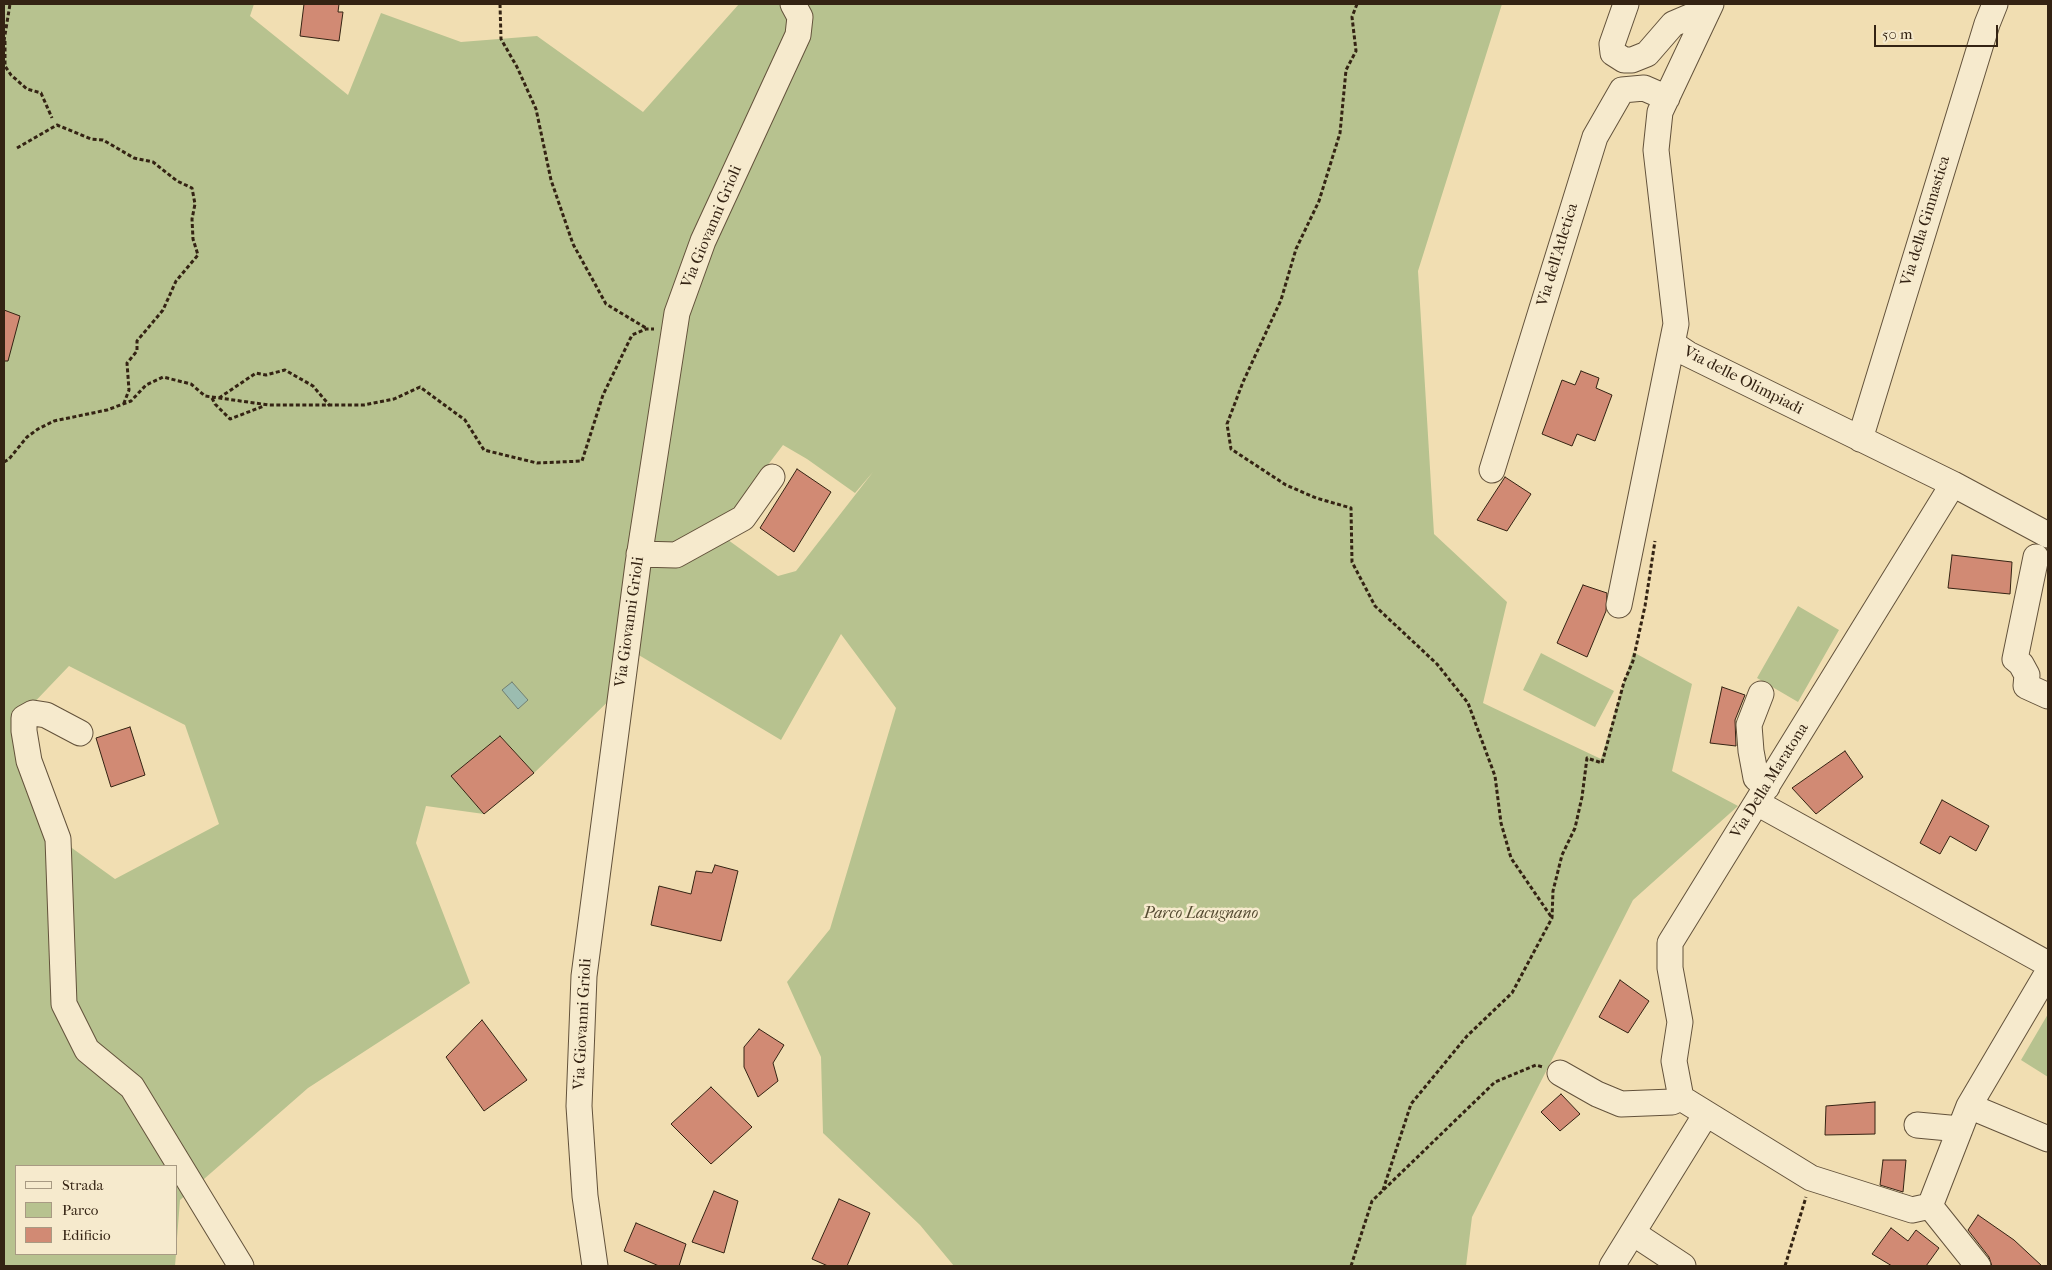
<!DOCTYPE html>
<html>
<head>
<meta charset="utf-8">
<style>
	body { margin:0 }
	#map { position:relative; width:2052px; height:1270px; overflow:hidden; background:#f1deb2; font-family:"IM FELL French Canon",serif }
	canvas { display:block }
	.frame { position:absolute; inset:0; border:5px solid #342313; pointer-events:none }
	.legend { position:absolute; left:15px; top:1165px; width:162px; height:90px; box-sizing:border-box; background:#f6eacd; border:1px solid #a89a83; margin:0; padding:6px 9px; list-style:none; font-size:15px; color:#342313 }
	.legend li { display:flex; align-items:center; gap:10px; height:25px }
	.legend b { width:25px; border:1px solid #a89a83 }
	.scale { position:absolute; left:1874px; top:25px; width:124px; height:22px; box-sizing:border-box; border:2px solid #342313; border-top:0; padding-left:6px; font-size:15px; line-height:18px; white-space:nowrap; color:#342313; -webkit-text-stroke:4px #f6eacd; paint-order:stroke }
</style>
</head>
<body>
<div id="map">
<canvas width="2052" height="1270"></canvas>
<div class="frame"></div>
<ul class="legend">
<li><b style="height:6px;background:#f6eacd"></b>Strada</li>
<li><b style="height:14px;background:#b7c28f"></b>Parco</li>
<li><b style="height:14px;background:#d18a74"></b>Edificio</li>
</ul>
<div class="scale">50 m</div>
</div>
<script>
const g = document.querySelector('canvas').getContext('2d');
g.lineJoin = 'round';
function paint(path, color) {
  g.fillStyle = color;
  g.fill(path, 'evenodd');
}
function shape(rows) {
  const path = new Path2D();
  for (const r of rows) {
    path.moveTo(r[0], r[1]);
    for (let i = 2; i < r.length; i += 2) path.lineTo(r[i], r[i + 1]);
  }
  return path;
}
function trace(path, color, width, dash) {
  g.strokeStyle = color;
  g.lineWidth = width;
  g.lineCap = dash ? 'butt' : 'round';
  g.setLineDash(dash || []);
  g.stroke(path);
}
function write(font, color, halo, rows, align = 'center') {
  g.font = font + ' "IM FELL French Canon",serif';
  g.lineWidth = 5;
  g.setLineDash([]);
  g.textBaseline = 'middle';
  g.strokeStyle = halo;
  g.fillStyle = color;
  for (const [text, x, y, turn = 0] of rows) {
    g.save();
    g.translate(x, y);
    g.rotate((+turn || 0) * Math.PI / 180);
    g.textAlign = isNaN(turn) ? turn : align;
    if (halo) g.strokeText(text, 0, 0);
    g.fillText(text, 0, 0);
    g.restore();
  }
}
const green = shape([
	[4,4,254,4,250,16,348,95,381,13,461,42,537,36,643,112,739,4,1502,4,1418,271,1434,534,1507,602,1483,703,1601,759,1633,652,1692,684,1672,771,1738,806,1633,900,1472,1217,1466,1266,954,1266,920,1225,823,1133,821,1057,787,982,830,929,896,708,841,634,781,740,627,648,621,689,534,773,500,736,452,776,484,814,426,806,416,843,470,983,308,1088,180,1200,176,1251,176,1166,16,1166,16,1254,176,1254,175,1266,4,1266],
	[783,445,807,459,855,493,873,472,796,571,778,576,717,532],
	[69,666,185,725,219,824,115,879,58,838,26,711],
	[1798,606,1839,630,1798,702,1757,678],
	[1541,653,1614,691,1595,727,1523,690],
	[2048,1014,2048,1077,2021,1060]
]);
const water = shape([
	[512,682,528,700,518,709,502,690,512,682]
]);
const building = shape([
	[304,4,339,4,338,12,343,12,339,41,300,36,304,4],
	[4,310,20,316,8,361,4,361,4,310],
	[1581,371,1599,378,1596,388,1612,395,1595,441,1577,434,1572,446,1542,434,1562,380,1575,385,1581,371],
	[797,469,831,492,794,552,760,528,797,469],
	[1505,477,1531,494,1507,531,1477,520,1505,477],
	[1952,555,2012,562,2010,594,1948,588,1952,555],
	[1583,585,1607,593,1606,611,1587,657,1557,643,1583,585],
	[1722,687,1745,695,1735,720,1736,746,1710,743,1722,687],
	[130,727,145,775,111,787,96,738,130,727],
	[500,736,534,773,484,814,451,776,500,736],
	[1845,751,1863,777,1816,814,1792,788,1845,751],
	[1942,800,1989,826,1976,851,1950,836,1940,854,1920,843,1942,800],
	[715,865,738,871,721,941,651,925,659,886,691,894,696,871,712,873,715,865],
	[1620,980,1649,1001,1628,1033,1599,1017,1620,980],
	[482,1020,527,1080,484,1111,446,1057,482,1020],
	[759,1029,784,1045,773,1063,778,1081,758,1097,744,1067,744,1047,759,1029],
	[711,1087,752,1127,711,1164,671,1124,711,1087],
	[1561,1094,1580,1114,1560,1131,1541,1112,1561,1094],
	[1875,1102,1875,1134,1825,1135,1826,1106,1875,1102],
	[1883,1160,1906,1160,1903,1192,1880,1185,1883,1160],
	[714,1191,738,1201,724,1253,692,1242,714,1191],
	[839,1199,870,1213,847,1266,828,1266,812,1259,839,1199],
	[1978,1215,2014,1240,2042,1266,1992,1266,1989,1257,1968,1230,1978,1215],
	[636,1223,686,1244,679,1266,659,1266,624,1251,636,1223],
	[1891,1228,1908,1241,1916,1230,1939,1248,1926,1266,1892,1266,1872,1254,1891,1228]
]);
const path = shape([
	[500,4,501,39,517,67,536,109,551,180,573,244,606,304,646,328],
	[1357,4,1352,17,1356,51,1346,70,1340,133,1319,201,1296,249,1281,300,1243,382,1227,424,1231,449,1286,485,1316,498,1351,508,1352,562,1375,606,1437,664,1468,703,1495,776,1501,823,1511,858,1552,918],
	[4,41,10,4],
	[5,41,5,66,11,75,27,89,41,93,52,118],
	[17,148,57,125,91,139,103,140,134,158,153,162,177,181,192,188,195,204,192,219,193,239,198,255,176,281,163,310,137,341,137,351,127,363,129,390,124,403],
	[212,398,215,404,230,419,264,406],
	[219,398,256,373,266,375,285,370,313,386,330,406],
	[4,462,9,459,27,437,38,429,54,421,107,410,131,401,146,385,163,377,191,384,205,396,269,405,364,405,394,399,420,387,465,420,484,450,537,463,582,461,603,395,632,335,646,329,654,329],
	[1383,1190,1411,1104,1467,1036,1512,993,1552,918,1553,891,1562,855,1575,828,1582,797,1587,758,1602,763,1624,682,1633,661,1645,606,1655,541],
	[1351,1266,1372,1201,1495,1082,1536,1065,1543,1067],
	[1785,1266,1806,1197]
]);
const minor = shape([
	[1626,4,1612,44,1613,53,1624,60,1632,60,1647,54,1673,24,1708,9],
	[1673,344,1688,354,1953,484,2048,535],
	[1860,439,1987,24,1995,4],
	[1492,470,1595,137,1622,90,1644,88,1667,98],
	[639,554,676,555,743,518,772,477],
	[2036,557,2015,659,2021,664,2027,675,2026,686,2048,696],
	[1619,605,1676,324,1656,150,1660,112,1711,4],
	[1761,694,1749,725,1751,751,1756,778,1767,787],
	[80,733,46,715,33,713,24,718,24,731,29,761,58,839,64,1004,87,1050,132,1087,241,1266],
	[1757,803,2048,964],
	[1560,1073,1597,1094,1621,1104,1672,1102,1681,1098],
	[1681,1098,1674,1061,1680,1022,1670,968,1670,943,1953,484],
	[1681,1098,1811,1178,1912,1210,1930,1206,1969,1106,2048,972],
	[1969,1106,2048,1139],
	[1917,1125,1960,1129],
	[1930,1206,1978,1266],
	[1633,1233,1683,1266],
	[595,1266,585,1196,579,1106,584,976,638,564,677,313,703,241,798,35,800,17,793,4],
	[1612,1266,1706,1114]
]);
const streetNames = [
	["Via della Ginnastica",1926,221,-73],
	["Via Giovanni Grioli",712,227,-67],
	["Via dell'Atletica",1558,255,-73],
	["Via delle Olimpiadi",1743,381,27],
	["Via Giovanni Grioli",630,622,-82],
	["Via Della Maratona",1770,781,-58],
	["Via Giovanni Grioli",583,1024,-87]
];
const parkNames = [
	["Parco Lacugnano",1201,914]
];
paint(green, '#b7c28f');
paint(water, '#9bbcb0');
trace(water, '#727f71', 1);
paint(building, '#d18a74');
trace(building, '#342313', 1);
trace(minor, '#63523b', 27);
trace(path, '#342313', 3, [4, 2.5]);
trace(minor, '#f6eacd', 25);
write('16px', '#342313', '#f6eacd', streetNames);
write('italic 16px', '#554b32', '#f6eacd', parkNames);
</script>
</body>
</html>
